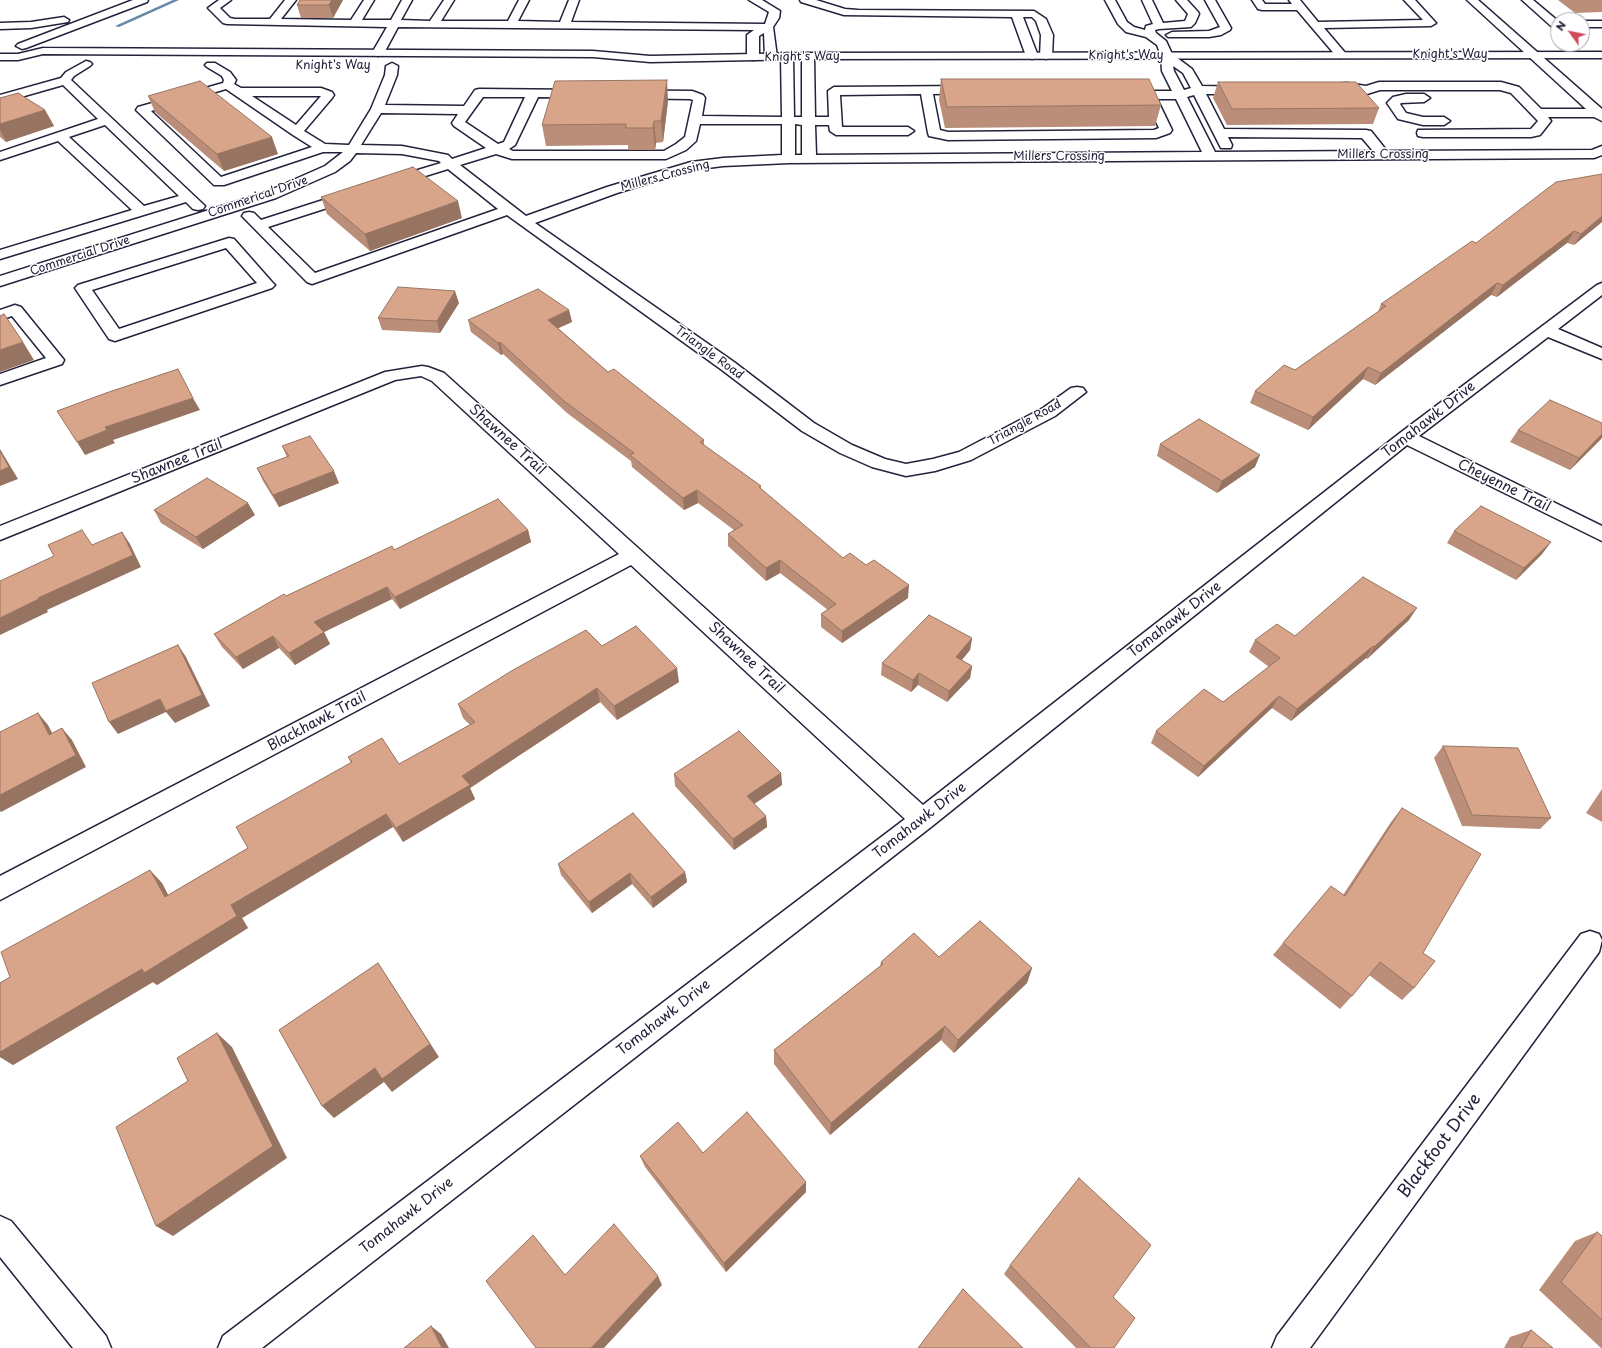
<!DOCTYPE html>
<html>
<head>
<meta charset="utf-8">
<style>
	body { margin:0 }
	#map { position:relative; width:1602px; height:1348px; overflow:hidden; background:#fff; font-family:"Playpen Sans",sans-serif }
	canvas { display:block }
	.north { position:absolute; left:1550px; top:12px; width:40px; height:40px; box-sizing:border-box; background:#fff; border:1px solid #a7a7b1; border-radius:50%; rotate:303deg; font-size:11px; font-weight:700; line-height:16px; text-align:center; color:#22223b }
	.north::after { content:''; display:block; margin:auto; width:14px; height:18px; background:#d1495b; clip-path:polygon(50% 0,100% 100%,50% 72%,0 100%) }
</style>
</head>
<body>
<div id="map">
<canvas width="1602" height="1348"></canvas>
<div class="north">N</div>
</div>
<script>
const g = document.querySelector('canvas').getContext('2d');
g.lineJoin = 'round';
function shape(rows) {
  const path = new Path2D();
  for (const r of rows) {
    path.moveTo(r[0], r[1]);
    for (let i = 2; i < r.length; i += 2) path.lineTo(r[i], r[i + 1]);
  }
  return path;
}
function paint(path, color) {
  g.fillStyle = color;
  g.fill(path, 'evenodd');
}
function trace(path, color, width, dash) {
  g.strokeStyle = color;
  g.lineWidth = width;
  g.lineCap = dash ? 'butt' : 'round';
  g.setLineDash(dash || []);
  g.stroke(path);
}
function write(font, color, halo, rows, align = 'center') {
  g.font = font + ' "Playpen Sans",sans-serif';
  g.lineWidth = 3;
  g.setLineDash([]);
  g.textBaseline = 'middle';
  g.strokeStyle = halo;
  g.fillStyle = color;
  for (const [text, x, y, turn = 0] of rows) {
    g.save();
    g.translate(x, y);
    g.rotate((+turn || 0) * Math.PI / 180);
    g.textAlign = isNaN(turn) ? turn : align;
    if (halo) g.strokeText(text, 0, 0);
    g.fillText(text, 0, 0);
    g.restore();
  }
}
const stream = shape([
	[173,0,179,0,119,27,115,26,173,0]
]);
const minor = shape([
	[219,0,231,0,220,8,230,18,235,19,270,19,285,0,296,0,281,19,351,20,364,0,374,0,362,20,391,20,402,0,412,0,401,20,430,21,444,0,454,0,441,21,508,21,519,0,529,0,518,21,560,22,569,0,579,0,571,22,765,24,769,12,749,0,762,0,780,11,779,18,773,27,777,57,771,60,765,57,764,33,759,36,759,57,757,59,753,60,747,57,747,35,754,30,398,27,384,53,378,56,372,53,387,27,227,24,223,23,208,8,219,0],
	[800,0,816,0,845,9,858,10,1034,11,1046,19,1053,35,1052,56,1046,59,1040,56,1041,35,1036,21,1032,17,1023,17,1038,56,1032,59,1026,56,1012,17,844,15,801,2,800,0],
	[1105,0,1115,0,1127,22,1134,27,1145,30,1146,26,1153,24,1142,0,1152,0,1163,23,1185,21,1188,14,1176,0,1187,0,1198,12,1199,14,1195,23,1191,27,1159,29,1155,30,1156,33,1166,41,1172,54,1192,69,1202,86,1250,87,1252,90,1250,93,1246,94,1206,94,1224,129,1366,130,1371,131,1387,151,1592,150,1602,146,1602,155,1594,158,789,163,723,166,692,170,617,193,535,223,734,362,814,423,852,445,885,459,906,464,933,459,959,452,1043,408,1071,388,1077,387,1083,388,1086,392,1055,416,971,460,935,471,906,476,872,467,840,453,802,431,722,370,507,215,312,284,307,282,242,216,244,213,249,212,254,213,261,220,348,192,358,192,360,195,358,198,268,227,315,273,498,209,448,169,393,186,388,185,386,182,388,179,441,163,439,161,402,154,356,153,350,161,335,172,276,198,0,286,0,276,266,192,325,166,343,152,323,152,224,185,214,185,136,110,138,107,223,83,224,80,222,76,207,67,205,65,207,63,215,63,230,72,236,80,234,84,241,88,321,88,332,92,334,95,332,98,304,131,325,144,349,145,371,109,385,75,386,66,392,63,398,66,397,75,385,105,464,106,475,90,479,89,692,91,703,95,705,98,702,116,782,117,781,56,787,53,793,56,794,117,802,117,802,56,808,53,814,56,815,117,829,117,828,91,834,87,970,86,974,87,976,90,974,93,933,94,940,130,948,132,1154,130,1159,128,1143,95,1138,94,1136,91,1142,87,1154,91,1172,91,1162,71,1161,56,1157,45,1146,37,1126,32,1118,24,1105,0],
	[1173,66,1183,73,1191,88,1184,90,1174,71,1173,66],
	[226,89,293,135,312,147,221,177,151,111,226,89],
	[921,94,928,133,929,136,948,140,1156,138,1170,133,1172,130,1157,99,1176,99,1202,152,816,155,815,125,829,125,830,131,836,135,908,135,914,131,908,127,842,127,840,95,921,94],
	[1194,95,1221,148,1231,148,1232,145,1228,137,1362,138,1373,151,1215,152,1187,97,1194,95],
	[252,96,321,96,296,125,252,96],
	[483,97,525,97,504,142,498,144,465,122,483,97],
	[538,97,690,99,693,100,685,137,676,144,664,151,513,151,509,149,515,145,538,97],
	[381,113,458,114,452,123,454,126,486,148,452,159,448,155,402,146,361,145,381,113],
	[700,124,782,124,782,155,723,158,691,162,607,187,526,216,460,165,496,154,512,159,666,159,686,150,696,141,700,124],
	[795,124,802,125,802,155,795,155,795,124],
	[1205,0,1215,0,1231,28,1230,30,1221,35,1209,37,1168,37,1166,35,1172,32,1209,31,1220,27,1205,0],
	[1252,0,1262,0,1265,4,1292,4,1289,0,1300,0,1318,22,1423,20,1404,0,1415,0,1436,23,1431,26,1324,28,1347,55,1341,58,1337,57,1297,10,1262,10,1258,9,1252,0],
	[1467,0,1478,0,1602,109,1602,121,1594,117,1548,117,1551,121,1540,135,1531,137,1423,137,1418,136,1417,133,1418,130,1531,129,1538,121,1511,93,1500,90,1380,90,1367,94,1347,91,1332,92,1326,88,1332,84,1347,83,1366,86,1379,82,1501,82,1519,87,1541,109,1586,109,1467,0],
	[1522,0,1533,0,1558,21,1558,27,1551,26,1522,0],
	[1582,21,1602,21,1602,27,1582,27,1582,21],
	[86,61,90,62,92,64,90,66,74,76,71,80,205,206,203,209,198,210,193,209,186,202,0,259,0,250,132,210,58,141,0,160,0,152,98,119,63,85,0,103,0,95,61,78,66,72,86,61],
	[105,125,179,196,144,206,69,137,105,125],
	[1406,94,1424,94,1430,98,1424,102,1401,103,1400,104,1406,113,1423,117,1444,117,1450,121,1444,125,1423,125,1398,119,1387,103,1393,97,1406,94],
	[229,238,234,239,272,282,275,285,272,288,115,341,109,339,75,288,78,285,229,238],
	[226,248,257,283,119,329,92,290,226,248],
	[1602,283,1602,295,1558,329,1602,348,1602,359,1548,337,1419,436,1602,526,1602,541,1407,445,931,827,262,1348,218,1348,223,1336,905,819,631,565,0,900,0,876,619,554,432,381,421,376,395,380,0,540,0,526,385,372,422,366,428,367,444,373,923,805,1400,433,1597,285,1602,283],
	[15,305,21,307,64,360,62,364,0,385,0,374,46,358,12,316,0,320,0,310,15,305],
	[1590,931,1599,934,1602,940,1599,952,1310,1348,1272,1348,1277,1336,1581,934,1590,931],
	[0,1216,11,1221,106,1336,111,1348,73,1348,0,1257,0,1216]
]);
const major = shape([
	[133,0,148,0,147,2,26,48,22,49,16,46,18,44,133,0],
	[64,17,69,20,68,22,31,28,0,29,0,23,31,22,64,17],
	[43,48,593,51,650,56,808,53,1602,52,1602,58,808,59,650,62,593,57,43,54,18,60,0,60,0,54,18,54,43,48]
]);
const wall = shape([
	[300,0,343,0,333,18,301,18,297,5],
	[1558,0,1602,0,1602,12,1575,13],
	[941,79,1161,105,1155,126,945,128,939,100],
	[1218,82,1379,108,1373,124,1227,125,1213,98],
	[148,96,278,154,224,171,155,112],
	[0,98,45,110,54,126,6,142,0,137],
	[668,101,663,142,656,143,655,150,628,150,628,145,546,146,542,125],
	[321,197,462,218,370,251,327,214],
	[1602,222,1574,245,1567,243,1497,297,1491,295,1375,385,1363,379,1308,430,1250,403,1255,391,1295,370,1378,312,1381,304,1476,243],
	[459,303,440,333,382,330,378,318],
	[569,310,572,322,558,328,608,372,704,440,704,445,761,486,761,489,843,558,908,598,842,643,821,627,821,614,828,610,780,573,766,581,728,546,728,534,734,530,698,503,684,510,632,467,631,461,567,413,503,354,501,355,471,332,468,320],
	[1518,430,1601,439,1570,470,1510,442],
	[1160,444,1255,467,1217,493,1157,456],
	[282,446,339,483,279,507,263,481,257,468,287,457],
	[154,510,255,515,203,549,161,523],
	[528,530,531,542,400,609,392,599,324,632,330,644,295,665,279,648,243,669,222,647,214,634,286,596,394,550],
	[1454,531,1551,542,1542,554,1516,580,1447,543],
	[1409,620,1367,659,1366,658,1291,721,1272,708,1198,777,1151,743,1156,731,1223,702,1269,667,1249,652,1255,640,1295,636],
	[972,638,970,650,962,660,972,666,970,678,947,702,918,685,911,692,881,675,882,663],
	[602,646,679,682,617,720,600,702,470,788,475,799,403,842,393,827,242,918,248,928,157,985,153,982,13,1065,0,1057,0,983,162,883,168,895,248,848,351,763,348,757,399,764,470,725,463,718,458,704],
	[1443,746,1551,818,1540,829,1462,826,1434,758],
	[781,773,782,785,754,804,766,816,767,827,734,850,675,786,674,774],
	[1602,789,1602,822,1586,813],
	[1402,808,1423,953,1414,988,1402,1000,1369,975,1352,996,1340,1009,1273,955,1283,943,1343,895,1391,822],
	[558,864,685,872,687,882,653,908,632,884,592,913,561,875],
	[939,957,1032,968,1027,983,954,1053,941,1040,830,1135,774,1064,774,1050,880,966,881,962],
	[703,1153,806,1192,726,1272,645,1167,640,1156],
	[1597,1232,1602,1236,1602,1348,1601,1348,1539,1290,1575,1241],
	[1010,1265,1113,1297,1114,1348,1076,1348,1004,1274],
	[1531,1330,1553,1348,1504,1348,1510,1337]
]);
const shadedWall = shape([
	[332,0,343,0,333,18,329,5],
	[667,80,668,101,663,142,661,121],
	[45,110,54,126,6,142,0,130,0,124],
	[654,121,656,143,655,150,653,128],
	[272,137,278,154,224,171,217,154],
	[458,201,462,218,370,251,365,234],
	[1602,216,1602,222,1574,245,1581,234],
	[1574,231,1567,243,1497,297,1503,285],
	[1497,283,1491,295,1375,385,1381,373],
	[455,291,459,303,440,333,437,321],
	[569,310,572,322,550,332,548,320],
	[23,342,34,360,0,372,0,350],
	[500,342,503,354,501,355,498,343],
	[1368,367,1363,379,1308,430,1313,417],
	[193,398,200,410,113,440,115,443,85,455,77,442,105,427],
	[1602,434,1602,438,1570,470,1579,458],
	[0,449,18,479,0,486],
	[1260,455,1255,467,1217,493,1222,481],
	[334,471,339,483,279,507,273,495],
	[697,490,698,503,684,510,683,498],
	[248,503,255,515,203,549,196,537],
	[528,530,531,542,400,609,395,597],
	[122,532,130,544,141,567,47,610,48,612,0,635,0,618,38,598],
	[1551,542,1542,554,1516,580,1524,568],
	[780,560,780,573,766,581,766,568],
	[909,585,908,598,842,643,842,631],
	[387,587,392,599,324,632,330,644,295,665,289,653,314,622],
	[1417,608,1409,620,1367,659,1374,647],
	[273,636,279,648,243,669,236,657],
	[972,638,970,650,954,669,956,657],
	[178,645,186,657,210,706,175,723,166,712,118,734,109,722,160,699],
	[1373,646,1366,658,1291,721,1297,709],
	[972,666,970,678,947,702,949,691],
	[677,668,679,682,617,720,614,706],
	[919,673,918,685,911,692,913,680],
	[597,688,600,702,470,788,475,799,403,842,396,828,462,776],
	[1279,696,1272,708,1198,777,1204,766],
	[38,713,48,725,59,746,49,735],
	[62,728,72,740,86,767,1,812,0,811,0,795],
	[781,773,782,785,748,808,747,796],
	[386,814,393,827,242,918,248,928,157,985,153,982,13,1065,0,1057,0,1052,231,905],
	[766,816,767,827,734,850,733,839],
	[150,870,162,883,176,910,165,897],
	[685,872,687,882,653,908,651,897],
	[630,873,632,884,592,913,589,902],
	[378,963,439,1057,392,1092,384,1082,334,1118,322,1106],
	[1032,968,1027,983,954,1053,958,1040],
	[945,1026,941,1040,830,1135,831,1123],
	[217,1033,232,1047,287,1158,173,1236,156,1226],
	[806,1182,806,1192,726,1272,724,1263],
	[658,1276,662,1285,604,1348,591,1348],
	[431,1326,441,1334,449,1348,442,1348]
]);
const building = shape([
	[300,0,332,0,329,5,297,5,300,0],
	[941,79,1149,79,1161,105,947,107,941,79],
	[667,80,661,121,654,121,653,128,626,128,626,124,542,125,555,81,667,80],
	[200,81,272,137,217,154,148,96,200,81],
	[1218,82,1356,82,1379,108,1232,109,1218,82],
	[18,93,45,110,0,124,0,98,18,93],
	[413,167,458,201,365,234,321,197,413,167],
	[1602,174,1602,216,1581,234,1574,231,1503,285,1497,283,1381,373,1368,367,1313,417,1255,391,1284,365,1295,370,1386,306,1381,304,1472,241,1476,243,1556,182,1602,174],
	[398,287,455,291,437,321,378,318,398,287],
	[538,289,569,310,548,320,608,372,614,369,704,440,700,442,761,486,759,487,843,558,850,553,866,565,874,560,909,585,842,631,821,614,836,604,780,560,766,568,728,534,743,525,697,490,683,498,630,455,634,453,564,401,500,342,498,343,468,320,538,289],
	[4,314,23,342,0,350,0,316,4,314],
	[178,369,193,398,105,427,107,430,77,442,57,411,106,393,178,369],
	[1550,400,1602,423,1602,434,1579,458,1518,430,1550,400],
	[1199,419,1260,455,1222,481,1160,444,1199,419],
	[310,436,334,471,273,495,257,468,289,456,282,446,310,436],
	[0,451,9,467,0,471,0,451],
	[207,478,248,503,196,537,154,510,207,478],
	[498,499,528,530,395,597,387,587,314,622,324,632,289,653,273,636,236,657,214,634,284,594,286,596,392,546,394,550,498,499],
	[1481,506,1551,542,1524,568,1454,531,1481,506],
	[82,530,92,545,122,532,133,555,38,598,39,599,0,618,0,581,54,556,48,545,82,530],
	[1363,577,1417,608,1374,647,1373,646,1297,709,1279,696,1204,766,1156,731,1204,689,1223,702,1280,658,1255,640,1277,624,1295,636,1363,577],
	[929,615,972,638,956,657,972,666,949,691,919,673,913,680,882,663,929,615],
	[636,626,677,668,614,706,597,688,462,776,470,785,396,828,386,814,231,905,237,916,144,973,142,969,0,1052,0,983,10,977,1,952,150,870,165,897,248,848,236,827,352,762,348,757,382,738,399,764,475,722,458,704,513,670,586,630,602,646,636,626],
	[178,645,202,695,166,711,160,699,109,722,92,683,178,645],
	[38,713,49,735,62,728,76,755,0,795,0,732,38,713],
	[739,731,781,773,747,796,766,816,733,839,674,774,739,731],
	[1443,746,1518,748,1551,818,1472,815,1443,746],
	[1402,808,1481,854,1423,953,1435,961,1414,988,1380,962,1352,996,1283,943,1331,886,1345,896,1402,808],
	[633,813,685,872,651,897,630,873,589,902,558,864,633,813],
	[980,921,1032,968,958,1040,945,1026,831,1123,774,1050,883,964,881,962,914,933,939,957,980,921],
	[378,963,430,1044,382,1079,375,1068,322,1106,279,1030,378,963],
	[217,1033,273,1146,156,1226,116,1127,188,1081,177,1058,217,1033],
	[747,1112,806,1182,724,1263,640,1156,678,1122,703,1153,747,1112],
	[1079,1178,1151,1245,1113,1297,1135,1318,1114,1348,1091,1348,1010,1265,1079,1178],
	[614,1224,658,1276,591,1348,536,1348,486,1281,533,1235,565,1275,614,1224],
	[1597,1232,1602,1236,1602,1320,1561,1282,1597,1232],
	[963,1289,1023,1348,918,1348,963,1289],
	[431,1326,442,1348,404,1348,431,1326],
	[1531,1330,1553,1348,1521,1348,1531,1330]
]);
const farStreetnames = [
	["Knight's Way",1450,55],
	["Knight's Way",1126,56],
	["Knight's Way",802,57,-1],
	["Knight's Way",333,66],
	["Millers Crossing",1383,155],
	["Millers Crossing",1059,157],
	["Millers Crossing",665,176,-15],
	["Commerical Drive",258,197,-19],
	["Commercial Drive",80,256,-18],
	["Triangle Road",709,353,36],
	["Triangle Road",1025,423,-29]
];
const streetNames = [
	["Tomahawk Drive",1429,420,-38],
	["Shawnee Trail",507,440,42],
	["Shawnee Trail",177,462,-22],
	["Cheyenne Trail",1504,486,26],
	["Tomahawk Drive",1175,620,-38],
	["Shawnee Trail",746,658,43],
	["Blackhawk Trail",317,722,-28],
	["Tomahawk Drive",920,821,-38],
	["Tomahawk Drive",664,1018,-38],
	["Tomahawk Drive",407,1216,-38]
];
const nearStreetnames = [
	["Blackfoot Drive",1440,1146,-53]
];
paint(stream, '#6589a9');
trace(minor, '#22223b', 3);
trace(major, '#22223b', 3);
paint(minor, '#fff');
paint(major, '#fff');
paint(wall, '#ba8e78');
paint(shadedWall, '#977461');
paint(building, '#d8a58b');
trace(building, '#977461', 1);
write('12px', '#22223b', '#fff', farStreetnames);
write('14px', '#22223b', '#fff', streetNames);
write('17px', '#22223b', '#fff', nearStreetnames);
</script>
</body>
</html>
